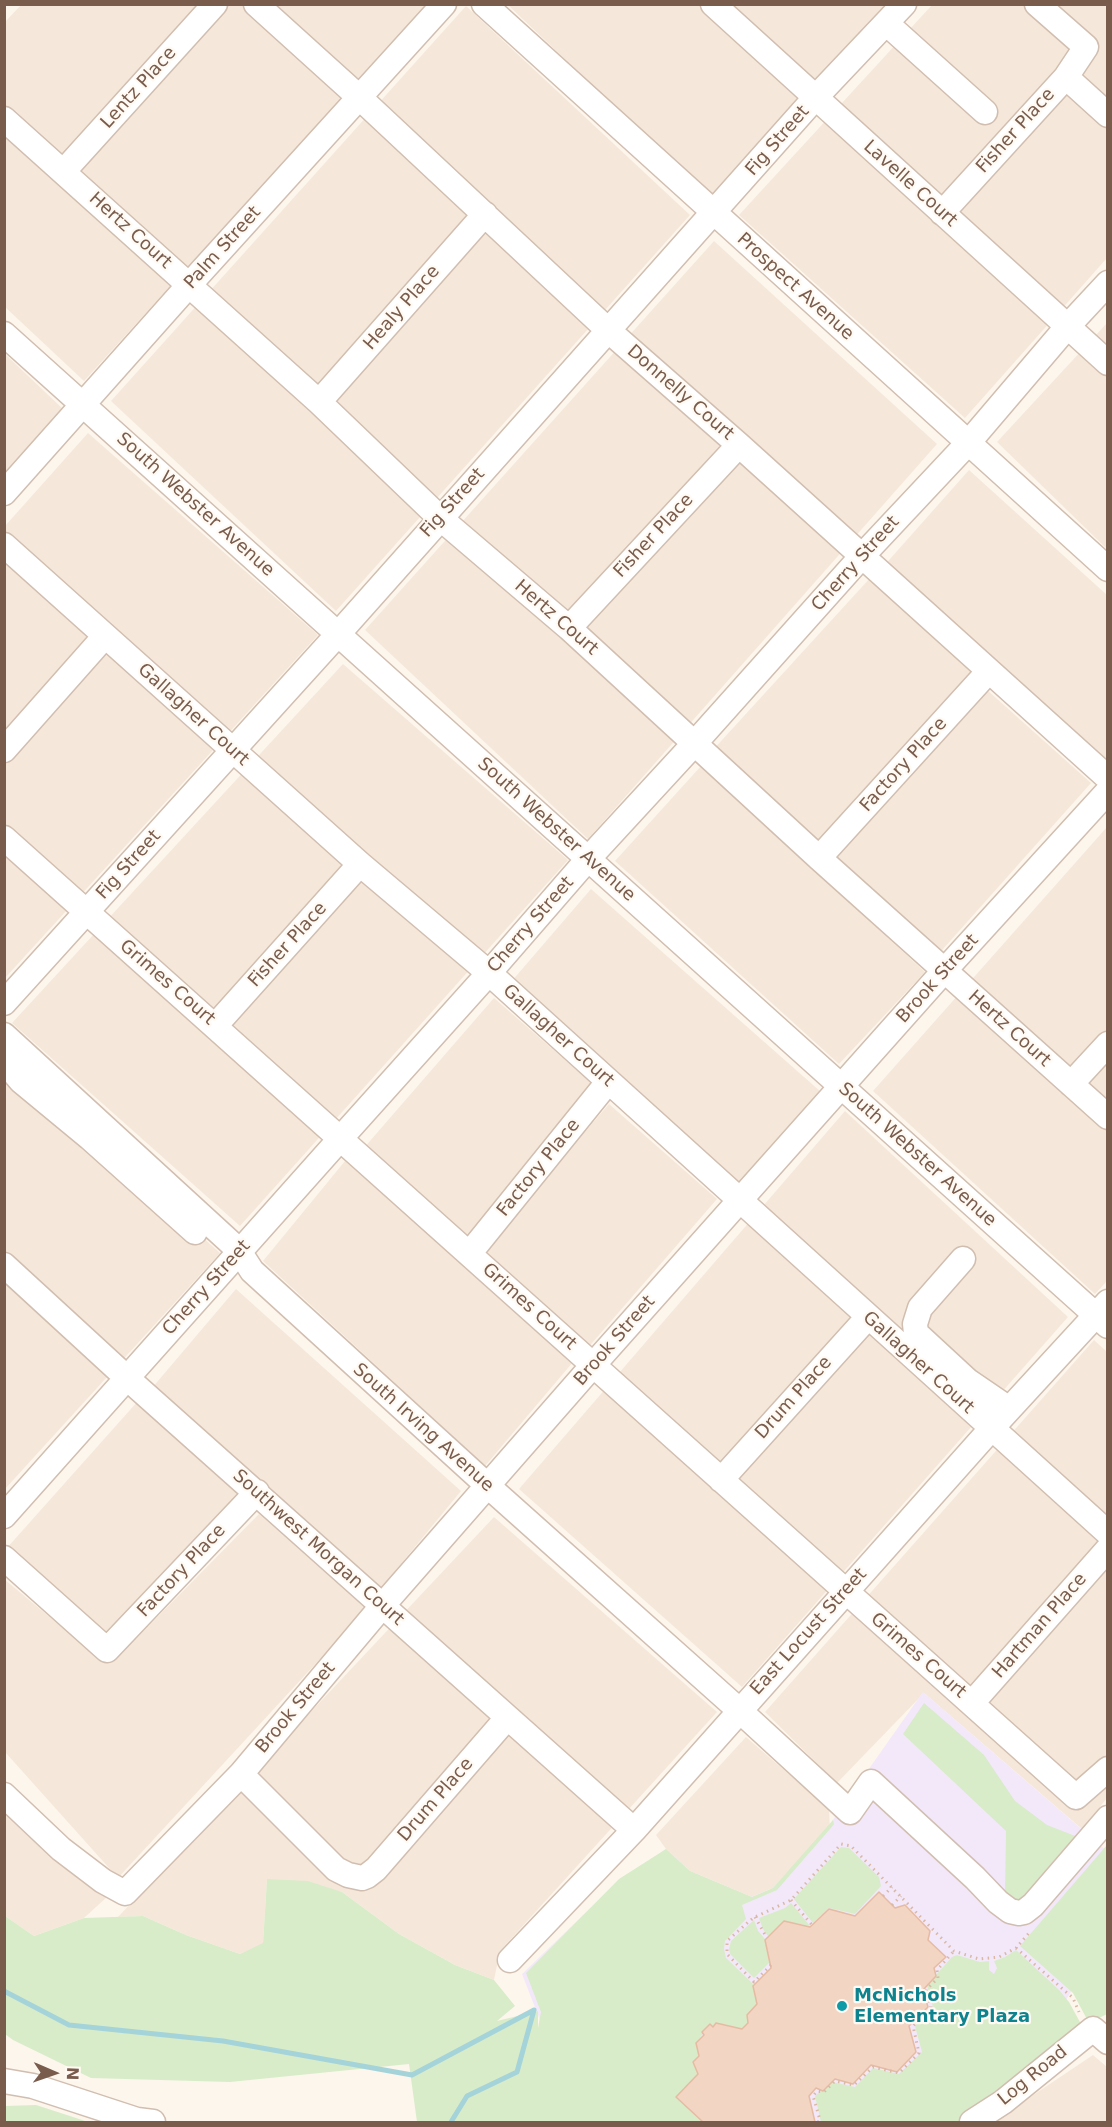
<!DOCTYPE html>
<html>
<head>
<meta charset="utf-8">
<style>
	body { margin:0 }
	#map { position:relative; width:1112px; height:2127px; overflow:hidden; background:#fdf6ec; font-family:"DejaVu Sans",sans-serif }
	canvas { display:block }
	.frame { position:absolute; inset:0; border:6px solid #7a5c4d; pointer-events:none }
	.north { position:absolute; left:24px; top:2043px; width:60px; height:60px; -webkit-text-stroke:4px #fffaf3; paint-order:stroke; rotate:92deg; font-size:16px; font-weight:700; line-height:24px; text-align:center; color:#7a5c4d }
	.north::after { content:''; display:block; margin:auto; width:21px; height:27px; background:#7a5c4d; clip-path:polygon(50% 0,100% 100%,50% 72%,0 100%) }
</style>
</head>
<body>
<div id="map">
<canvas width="1112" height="2127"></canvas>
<div class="frame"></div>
<div class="north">N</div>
</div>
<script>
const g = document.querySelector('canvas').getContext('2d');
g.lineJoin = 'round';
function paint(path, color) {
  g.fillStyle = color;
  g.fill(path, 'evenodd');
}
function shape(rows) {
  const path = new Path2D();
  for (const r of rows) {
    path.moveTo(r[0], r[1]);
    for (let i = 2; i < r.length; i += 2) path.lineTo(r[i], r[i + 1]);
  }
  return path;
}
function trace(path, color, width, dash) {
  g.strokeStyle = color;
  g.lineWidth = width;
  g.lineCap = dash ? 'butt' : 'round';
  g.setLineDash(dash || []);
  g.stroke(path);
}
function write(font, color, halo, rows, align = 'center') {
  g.font = font + ' "DejaVu Sans",sans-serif';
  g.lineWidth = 4.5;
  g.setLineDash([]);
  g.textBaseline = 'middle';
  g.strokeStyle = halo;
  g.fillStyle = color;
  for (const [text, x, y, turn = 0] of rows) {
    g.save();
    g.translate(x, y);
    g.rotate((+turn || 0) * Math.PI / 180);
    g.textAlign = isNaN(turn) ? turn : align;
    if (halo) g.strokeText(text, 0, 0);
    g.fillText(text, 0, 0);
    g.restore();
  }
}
const residential = shape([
	[22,4,426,5,84,381,5,307,4,23],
	[508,5,885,5,710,197],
	[932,5,1107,5,1107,258,965,418,739,215],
	[466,6,690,215,336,611,111,401],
	[714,241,937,444,588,839,365,630],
	[1107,323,1107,549,997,442],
	[5,354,63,409,5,473],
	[88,433,318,635,5,978,5,526],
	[969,470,1107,595,1107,773,882,568],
	[871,577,977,675,819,849,712,751],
	[343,664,568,860,240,1226,12,1023],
	[986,689,1091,783,935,958,831,864],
	[701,766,925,972,839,1064,615,861],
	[1107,827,1107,1281,1095,1294,873,1091],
	[591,889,821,1092,736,1188,511,982],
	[494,998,596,1087,466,1238,363,1149],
	[5,1060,220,1253,5,1489],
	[609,1104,717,1199,586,1350,478,1255],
	[845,1111,1068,1317,742,1687,519,1489],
	[345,1161,573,1362,485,1466,263,1261],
	[236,1289,461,1491,377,1593,152,1388],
	[1094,1340,1107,1352,1107,1798,1082,1829,924,1693,837,1783,765,1712],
	[138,1401,239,1492,107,1640,6,1549],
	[259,1514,366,1609,118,1878,5,1752,4,1579,100,1659,113,1662],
	[494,1517,717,1712,500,1951,494,1980,455,1965,399,1934,342,1892,267,1880,263,1944,240,1954,186,1935,143,1916,118,1917],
	[746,1737,829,1809,830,1829,773,1888,752,1897,690,1871,666,1849,656,1835],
	[4,1813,107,1897,84,1918,34,1936,5,1916],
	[1093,2055,1107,2067,1107,2122,993,2122]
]);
const education = shape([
	[923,1692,1107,1851,1107,1931,1066,2000,857,2122,461,2122,550,2046,522,1974,613,1886,666,1849,690,1871,751,1897,773,1888,828,1827]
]);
const green = shape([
	[924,1703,984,1755,1015,1801,1047,1825,1083,1839,1019,1904,1006,1895,1005,1891,1006,1831,903,1734],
	[833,1820,834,1824,830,1829,777,1890,742,1905,746,1919,725,1941,724,1949,726,1958,753,1984,757,2004,747,2015,748,2023,742,2029,716,2023,713,2027,710,2024,696,2043,699,2056,698,2074,676,2097,703,2122,417,2122,409,2064,230,2082,91,2078,13,2040,5,2034,5,1916,34,1936,84,1918,143,1916,186,1935,240,1954,263,1943,267,1879,308,1881,342,1892,399,1934,455,1965,494,1980,515,2006,497,2021,538,2011,538,2028,541,2012,526,1973,619,1879,666,1849,690,1871,752,1897,773,1888],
	[1107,1845,1107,2014,1089,2023,1073,1993,1020,1946],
	[841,1847,849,1848,879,1877,881,1886,855,1914,829,1908,813,1923,794,1899],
	[791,1903,810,1926,784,1921,768,1936,763,1929,759,1918,785,1908],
	[754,1920,758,1931,765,1939,770,1962,754,1978,730,1954,729,1949,731,1941],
	[1016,1950,1059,1990,1069,2002,1081,2024,967,2122,821,2122,815,2096,832,2082,855,2087,873,2068,899,2074,922,2052,915,2026,933,2007,927,1985,952,1957,957,1955,980,1962,989,1961,989,1970,994,1974,997,1968,994,1961,1005,1957],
	[36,2105,73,2117,88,2122,5,2122,5,2106]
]);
const stream = shape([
	[4,1991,69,2025,223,2041,412,2075,534,2010],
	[451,2122,467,2096,517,2072,534,2010]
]);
const building = shape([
	[879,1892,895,1908,905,1905,930,1931,928,1940,946,1957,934,1968,936,1976,923,1990,928,2007,909,2026,916,2052,897,2072,871,2065,853,2084,835,2079,823,2091,816,2088,809,2096,815,2122,703,2122,676,2097,698,2074,693,2062,699,2056,696,2043,704,2035,702,2032,710,2024,713,2027,716,2023,742,2029,748,2023,747,2015,757,2004,753,1986,771,1968,765,1940,784,1921,810,1927,829,1909,855,1916,879,1892]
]);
const path = shape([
	[883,1896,892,1887],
	[791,1900,812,1925],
	[892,1905,901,1896],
	[755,1917,767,1938],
	[1016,1948,1073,1998,1079,2012],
	[771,1965,754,1982,727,1954,727,1941,753,1918,791,1900,841,1844,851,1846,954,1951,979,1959,999,1957,1016,1948,1029,1933],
	[818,2122,820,2120,813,2096,817,2091,824,2092,835,2081,854,2085,873,2067,899,2073,919,2053,913,2026,931,2007,926,1990,938,1978,937,1970,954,1951]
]);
const minor = shape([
	[256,4,360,98,609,331,739,445,1108,778],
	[484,4,1108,569],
	[713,4,1108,363],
	[886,23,985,112],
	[1066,77,1108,115],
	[4,119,319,402,440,518,569,628,819,858,1108,1117],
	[63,172,215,4],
	[942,213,1066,77,1086,47,1037,4],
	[4,334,1108,1326],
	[319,402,485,214],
	[4,493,189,285,444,4],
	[4,545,360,864,489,973,1108,1533],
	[569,628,739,445],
	[4,750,105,636],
	[4,838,1076,1797,1108,1769],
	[819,858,988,672],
	[4,1003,339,633,815,98,904,4],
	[215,1026,360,864],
	[4,1035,231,1243,239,1251,252,1271,488,1486,739,1710,850,1812,871,1782,975,1878,998,1902,1010,1911,1019,1913,1024,1912,1033,1905,1108,1818],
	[4,1061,21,1081,90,1138,195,1232],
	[1071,1084,1108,1044],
	[469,1254,608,1082],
	[963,1259,920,1308,915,1324,916,1333,968,1381,1009,1409],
	[4,1265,127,1378,634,1830],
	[721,1480,868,1317],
	[4,1516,340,1139,489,973,588,859,694,744,862,556,969,442,1067,327,1108,283],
	[4,1558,107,1650,257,1492],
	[972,1703,1108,1549],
	[241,1774,336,1869,348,1875,362,1878,367,1876,376,1869,507,1718],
	[4,1795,61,1849,103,1881,125,1893,241,1774,383,1605,594,1364,944,971,1108,791],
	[510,1960,634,1830,991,1429,1108,1302],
	[4,2081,33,2086,137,2120,153,2122],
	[972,2122,1003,2102,1093,2029,1108,2042]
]);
const markers = [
	[842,2006,6,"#0f9aa8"]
];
const streetNames = [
	["Lentz Place",139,88,-48],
	["Fisher Place",1016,131,-48],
	["Fig Street",778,141,-49],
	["Lavelle Court",910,184,42],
	["Hertz Court",130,231,42],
	["Palm Street",223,248,-48],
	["Prospect Avenue",795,287,42],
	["Healy Place",402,308,-49],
	["Donnelly Court",680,393,41],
	["Fig Street",453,503,-48],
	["South Webster Avenue",195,505,42],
	["Fisher Place",654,536,-47],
	["Cherry Street",856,564,-48],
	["Hertz Court",556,618,41],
	["Gallagher Court",193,715,42],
	["Factory Place",904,765,-48],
	["South Webster Avenue",556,830,42],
	["Fig Street",129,865,-48],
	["Cherry Street",531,925,-49],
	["Fisher Place",288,945,-48],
	["Brook Street",938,979,-48],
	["Grimes Court",167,983,41],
	["Hertz Court",1009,1029,42],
	["Gallagher Court",558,1036,42],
	["South Webster Avenue",917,1155,42],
	["Factory Place",539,1168,-51],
	["Cherry Street",207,1288,-48],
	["Grimes Court",529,1307,42],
	["Brook Street",615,1341,-49],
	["Gallagher Court",918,1363,42],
	["Drum Place",794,1398,-48],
	["South Irving Avenue",423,1428,42],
	["Southwest Morgan Court",318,1548,42],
	["Factory Place",182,1571,-47],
	["Hartman Place",1040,1626,-49],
	["East Locust Street",809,1632,-48],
	["Grimes Court",918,1656,41],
	["Brook Street",296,1708,-50],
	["Drum Place",436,1800,-49],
	["Log Road",1033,2076,-39]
];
const cultureNames = [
	["McNichols",854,1996],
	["Elementary Plaza",854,2017]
];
paint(residential, '#f5e8da');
paint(education, '#f3e8fa');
paint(green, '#d8ecc9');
trace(stream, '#a5d3da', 5);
paint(building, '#f3d5c3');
trace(building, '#e6bba3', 1.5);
trace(minor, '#d1beb0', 27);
trace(path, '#d9b8a5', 3, [1.5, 4.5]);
trace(minor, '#fff', 24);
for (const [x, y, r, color] of markers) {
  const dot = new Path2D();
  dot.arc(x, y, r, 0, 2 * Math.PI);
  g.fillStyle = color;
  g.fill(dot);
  trace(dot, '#fffaf3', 2);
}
write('18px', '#7a5c4d', '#fffaf3', streetNames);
write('bold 18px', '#0d838f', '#fffaf3', cultureNames, 'left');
</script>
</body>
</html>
